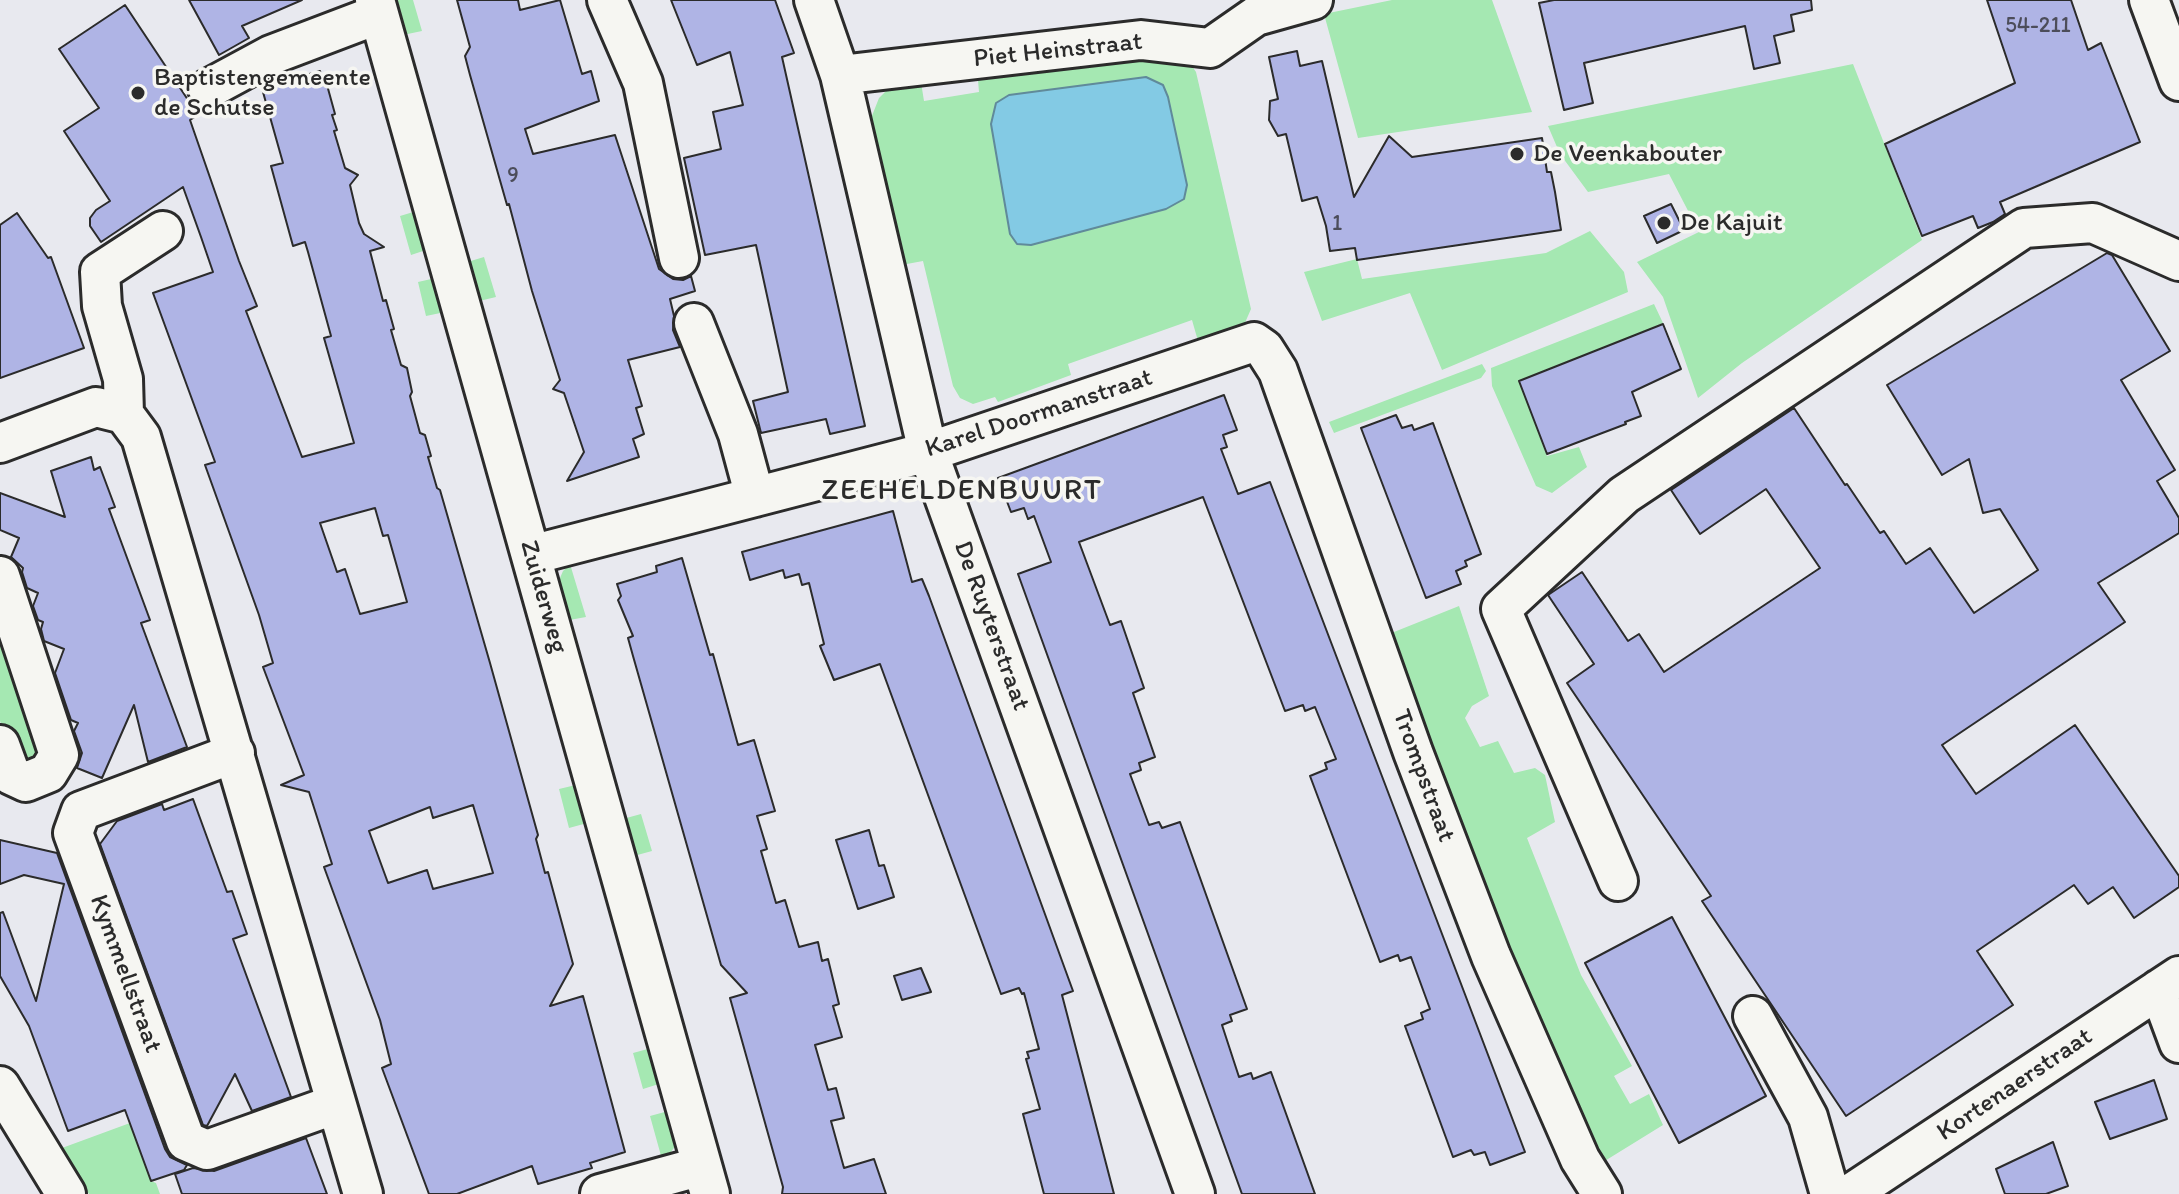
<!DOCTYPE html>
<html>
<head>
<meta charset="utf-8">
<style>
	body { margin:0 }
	canvas { display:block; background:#e8e9ef }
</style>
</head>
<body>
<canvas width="2179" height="1194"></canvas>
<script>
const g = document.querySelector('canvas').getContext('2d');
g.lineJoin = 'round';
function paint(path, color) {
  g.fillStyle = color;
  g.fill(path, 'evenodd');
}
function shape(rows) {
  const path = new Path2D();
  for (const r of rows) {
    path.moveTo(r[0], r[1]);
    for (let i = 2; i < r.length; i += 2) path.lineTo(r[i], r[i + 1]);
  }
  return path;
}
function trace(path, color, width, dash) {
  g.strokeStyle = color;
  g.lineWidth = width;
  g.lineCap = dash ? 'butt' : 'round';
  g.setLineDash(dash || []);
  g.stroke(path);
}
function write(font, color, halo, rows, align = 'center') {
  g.font = font + ' Itim,sans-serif';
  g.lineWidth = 7;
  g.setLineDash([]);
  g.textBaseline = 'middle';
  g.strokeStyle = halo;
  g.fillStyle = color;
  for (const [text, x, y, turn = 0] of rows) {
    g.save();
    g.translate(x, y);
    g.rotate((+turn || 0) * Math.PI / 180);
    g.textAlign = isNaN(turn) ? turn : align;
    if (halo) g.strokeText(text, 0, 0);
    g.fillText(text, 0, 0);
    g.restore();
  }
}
const green = shape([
	[393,0,413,0,422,31,398,36],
	[1392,0,1492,0,1532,112,1358,138,1324,14],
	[1185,56,1196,72,1251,309,1244,325,1198,341,1192,320,1068,364,1071,375,998,402,995,397,973,404,960,398,953,386,923,261,896,266,868,126,879,98,890,87,920,76,924,101,979,92,977,68],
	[1146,77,1184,199,1166,209,1031,245,1017,243,996,103,1009,95],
	[1853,64,1922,240,1742,363,1698,398,1663,297,1637,262,1699,232,1669,174,1588,192,1560,154,1548,126],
	[420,210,432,248,411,255,400,216],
	[1590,231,1624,272,1628,292,1442,370,1410,293,1322,321,1304,272,1357,259,1362,279,1546,253],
	[484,257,496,297,475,302,464,263],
	[440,277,450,311,426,316,418,282],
	[1654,304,1663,323,1630,337,1630,339,1519,381,1547,456,1579,447,1587,467,1552,493,1536,486,1492,386,1491,368],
	[1482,364,1486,371,1481,378,1334,433,1329,422],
	[570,564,586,617,564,621,557,585,563,571],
	[1459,606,1489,696,1472,706,1465,718,1480,747,1498,741,1514,773,1535,768,1545,775,1555,822,1527,838,1581,975,1632,1066,1614,1076,1630,1104,1649,1094,1663,1125,1595,1167,1573,1132,1389,634],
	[0,632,44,751,34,765,14,757,0,721],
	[580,784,591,822,569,828,559,789],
	[641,814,652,851,630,857,619,820],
	[655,1047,665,1082,643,1089,633,1053],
	[672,1110,678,1129,676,1145,663,1163,650,1116],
	[130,1123,151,1181,156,1183,160,1194,89,1194,62,1148]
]);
const water = shape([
	[1146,77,1163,85,1168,97,1187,185,1184,199,1166,209,1031,245,1017,244,1010,234,991,124,996,103,1009,95,1146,77]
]);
const building = shape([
	[189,0,302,0,242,26,249,38,219,55,189,0],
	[457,0,518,0,520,10,560,0,582,74,591,71,599,101,525,129,533,154,615,135,659,269,673,279,683,280,691,276,695,291,670,299,674,316,673,330,680,347,628,360,642,406,636,408,644,434,633,439,639,457,567,481,584,452,564,393,553,389,560,380,532,291,509,204,507,205,470,75,465,56,470,47,457,0],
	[671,0,775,0,794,53,782,57,865,426,830,434,826,419,761,433,753,401,788,392,756,245,705,255,684,158,721,149,713,112,743,105,730,52,697,65,671,0],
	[1554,0,1811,0,1812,10,1791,15,1794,31,1774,36,1780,63,1754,69,1745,26,1584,63,1593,103,1564,110,1539,3,1554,0],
	[1987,0,2071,0,2088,50,2101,43,2140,142,2000,202,2005,214,1993,222,1978,228,1973,216,1922,236,1885,144,2015,83,1987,0],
	[125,5,198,115,190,120,239,261,257,306,246,311,302,457,354,443,324,338,331,336,308,252,305,242,293,246,271,166,283,163,261,85,277,77,281,82,320,71,324,86,327,85,335,114,332,115,337,130,334,131,345,168,358,175,350,185,359,223,364,234,384,247,370,251,383,301,386,300,394,329,391,330,401,365,407,368,412,392,410,396,420,433,425,435,431,456,428,457,437,488,440,490,490,663,538,835,536,839,545,873,548,872,573,964,550,1006,583,996,625,1152,590,1163,592,1168,538,1184,532,1166,457,1194,429,1194,382,1068,391,1064,380,1020,324,867,332,864,309,792,281,785,304,775,263,667,273,663,259,615,205,465,215,462,153,293,213,272,201,237,183,187,101,242,90,226,90,218,96,210,110,201,64,131,99,108,59,49,125,5],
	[375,508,383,536,388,535,407,602,360,614,345,569,337,572,320,523,375,508],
	[473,805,493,873,433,889,427,870,388,883,369,831,430,807,433,818,473,805],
	[1297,51,1300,66,1322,61,1354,197,1389,136,1412,157,1542,138,1547,172,1551,172,1555,192,1561,230,1357,260,1355,248,1330,251,1326,226,1317,197,1302,201,1286,134,1278,136,1269,120,1270,101,1278,99,1269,57,1297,51],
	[1671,204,1684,230,1657,243,1644,216,1671,204],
	[17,213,48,258,51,257,84,348,0,378,0,225,17,213],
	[2107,253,2112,255,2170,351,2121,380,2175,470,2157,481,2179,518,2179,533,2098,583,2125,622,1942,745,1976,794,2075,725,2179,876,2179,887,2134,918,2113,887,2088,904,2074,885,1977,951,2013,1005,1846,1116,1702,901,1711,896,1567,683,1594,664,1548,595,1582,572,1628,641,1639,634,1664,672,1820,568,1766,489,1700,534,1671,490,1794,408,1845,485,1847,484,1880,533,1884,531,1906,564,1930,548,1974,613,2038,570,2000,509,1983,513,1969,459,1942,475,1887,385,2107,253],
	[1663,324,1681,369,1632,392,1641,416,1625,422,1626,424,1547,454,1519,381,1663,324],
	[1224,395,1237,430,1223,435,1227,447,1221,449,1238,494,1270,482,1525,1152,1490,1165,1485,1152,1474,1155,1471,1150,1453,1157,1405,1026,1423,1019,1421,1013,1430,1009,1411,957,1400,961,1398,955,1380,962,1310,776,1327,769,1325,763,1336,759,1315,707,1305,711,1303,705,1285,711,1203,497,1079,542,1110,625,1121,621,1144,688,1133,693,1155,757,1139,763,1141,770,1130,774,1149,825,1159,822,1162,828,1180,822,1247,1009,1230,1015,1232,1021,1222,1025,1239,1077,1251,1073,1253,1079,1271,1072,1315,1194,1242,1194,1018,574,1051,562,1034,516,1028,519,1024,508,1011,512,998,478,1224,395],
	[1396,415,1402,428,1412,425,1414,430,1433,423,1481,554,1465,561,1467,566,1456,571,1461,584,1426,598,1361,428,1396,415],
	[91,457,94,470,100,467,115,507,109,509,150,620,141,623,187,747,148,762,134,705,102,778,77,768,82,753,74,731,78,723,71,720,55,673,64,649,44,641,41,629,43,622,38,620,33,606,38,593,27,588,22,572,23,568,11,557,19,538,0,530,0,493,65,517,51,471,91,457],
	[893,511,912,582,922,579,929,596,1073,991,1062,995,1114,1194,1044,1194,1023,1114,1040,1109,1026,1059,1029,1058,1027,1052,1039,1049,1024,993,1022,994,1019,988,1001,994,880,664,834,680,820,646,824,644,809,583,802,585,799,574,785,578,783,570,750,580,742,552,893,511],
	[682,558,710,655,713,654,738,745,754,740,775,811,757,816,767,849,761,851,776,903,785,900,799,947,818,942,822,961,828,959,839,1004,833,1006,842,1037,815,1045,828,1090,836,1088,844,1118,831,1121,844,1168,874,1159,886,1194,782,1194,783,1187,730,998,747,993,721,965,633,656,628,638,633,636,618,600,621,596,617,584,657,572,656,566,682,558],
	[193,799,227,892,232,891,247,934,233,939,291,1097,252,1111,235,1074,207,1126,203,1125,100,844,117,821,162,804,164,810,193,799],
	[869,830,879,866,884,865,894,897,858,909,836,840,869,830],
	[0,840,57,853,165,1149,170,1157,187,1165,184,1170,151,1181,125,1110,68,1131,29,1026,0,976,0,913,3,912,36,1001,64,884,24,875,0,884,0,840],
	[1672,917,1766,1096,1679,1143,1585,963,1672,917],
	[921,968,931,992,902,1000,894,976,921,968],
	[2154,1080,2167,1119,2110,1139,2095,1102,2154,1080],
	[306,1138,327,1194,182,1194,175,1174,193,1168,214,1171,306,1138],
	[2053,1142,2068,1186,2046,1194,2005,1194,1996,1169,2053,1142]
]);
const minor = shape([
	[375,0,710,1194],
	[607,0,643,83,679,258],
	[814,0,840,75,928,452,1195,1194],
	[2149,0,2179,81],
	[840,75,1141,40,1210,48,1256,16,1313,0],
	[208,89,271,55,379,14],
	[694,323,738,434,755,497],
	[124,414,123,379,102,306,100,272,163,231],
	[0,443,96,407,124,414,141,437,363,1194],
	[531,555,928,452,1254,342,1264,349,1278,371,1413,752,1491,956,1580,1159,1602,1194],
	[0,576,59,755,48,773,26,782,11,775,0,745],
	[235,753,81,811,73,833,186,1141,207,1150,336,1104],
	[1618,881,1501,609,1624,495,2024,228,2093,223,2179,261],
	[2159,989,2179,1043],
	[1753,1016,1808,1117,1830,1194],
	[0,1086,66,1194],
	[600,1194,702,1166],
	[1850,1194,2179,976]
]);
const markers = [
	[138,93,8,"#2b2b2b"],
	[1517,154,8,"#2b2b2b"],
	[1664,223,8,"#2b2b2b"]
];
const numberNames = [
	["54-211",2038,26],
	["9",513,176],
	["1",1337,224]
];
const streetNames = [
	["Piet Heinstraat",1058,51,-6],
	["Karel Doormanstraat",1039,414,-18],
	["Zuiderweg",543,597,74],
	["De Ruyterstraat",991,626,70],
	["Trompstraat",1423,776,70],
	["Kymmellstraat",125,974,70],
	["Kortenaerstraat",2015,1085,-34]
];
const poiNames = [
	["Baptistengemeente",154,78],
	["de Schutse",154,108],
	["De Veenkabouter",1533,154],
	["De Kajuit",1680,223]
];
const quarterNames = [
	["ZEEHELDENBUURT",962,491]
];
paint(green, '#a5e8b2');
paint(water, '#83cae4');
trace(water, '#608a9a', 2);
paint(building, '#afb4e5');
trace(building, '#2b2b2b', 2);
trace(minor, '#2b2b2b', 44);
trace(minor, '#f6f6f2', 38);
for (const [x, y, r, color] of markers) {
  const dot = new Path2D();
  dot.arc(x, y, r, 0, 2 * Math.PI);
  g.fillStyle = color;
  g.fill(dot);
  trace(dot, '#f6f6f2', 3);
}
write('22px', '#4c4d5a', null, numberNames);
write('26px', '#2b2b2b', '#f6f6f2', streetNames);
write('26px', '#2b2b2b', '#f6f6f2', poiNames, 'left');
g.letterSpacing = '2px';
write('30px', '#2b2b2b', '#f6f6f2', quarterNames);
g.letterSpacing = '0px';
</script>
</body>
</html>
